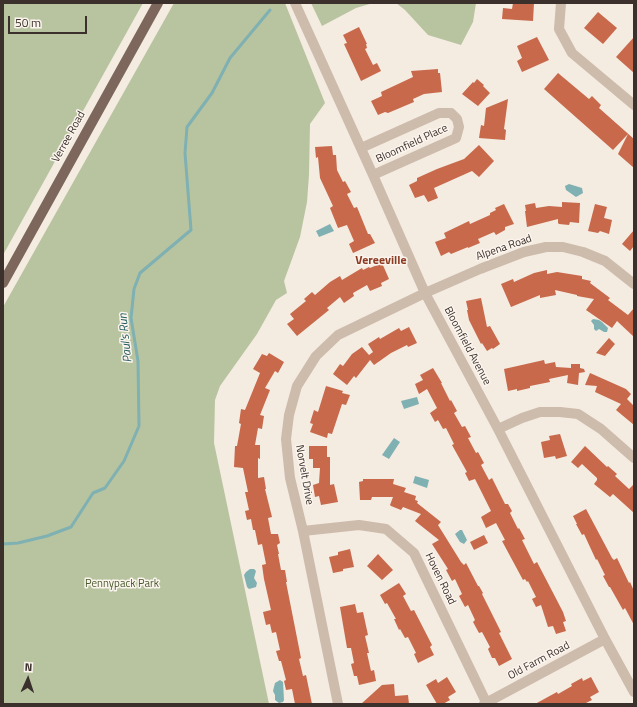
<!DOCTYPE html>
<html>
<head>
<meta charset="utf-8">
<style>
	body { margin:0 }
	#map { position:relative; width:637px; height:707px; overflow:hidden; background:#f4ebe1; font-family:"Titillium Web",sans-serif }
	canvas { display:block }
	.frame { position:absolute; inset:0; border:4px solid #3b302b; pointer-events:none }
	.north { position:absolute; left:8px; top:659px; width:40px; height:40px; -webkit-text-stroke:3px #fbf5ee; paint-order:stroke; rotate:3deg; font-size:11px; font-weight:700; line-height:16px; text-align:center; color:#3b302b }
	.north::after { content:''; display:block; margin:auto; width:14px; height:18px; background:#3b302b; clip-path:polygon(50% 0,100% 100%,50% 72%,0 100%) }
	.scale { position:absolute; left:8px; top:16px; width:79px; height:18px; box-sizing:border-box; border:2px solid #3b302b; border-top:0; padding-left:5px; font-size:12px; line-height:14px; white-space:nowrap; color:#3b302b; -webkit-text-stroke:3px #fbf5ee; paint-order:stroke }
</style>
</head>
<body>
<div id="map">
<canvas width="637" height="707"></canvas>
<div class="frame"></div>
<div class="north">N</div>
<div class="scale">50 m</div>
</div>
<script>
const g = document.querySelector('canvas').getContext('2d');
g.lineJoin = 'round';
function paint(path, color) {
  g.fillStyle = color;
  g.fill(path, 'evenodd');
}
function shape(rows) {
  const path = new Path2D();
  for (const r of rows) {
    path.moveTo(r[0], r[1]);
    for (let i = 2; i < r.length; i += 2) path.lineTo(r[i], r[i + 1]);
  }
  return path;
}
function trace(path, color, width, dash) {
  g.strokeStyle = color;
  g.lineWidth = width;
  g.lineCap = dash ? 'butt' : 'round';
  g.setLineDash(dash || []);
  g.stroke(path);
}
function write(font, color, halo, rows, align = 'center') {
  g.font = font + ' "Titillium Web",sans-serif';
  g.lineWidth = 3;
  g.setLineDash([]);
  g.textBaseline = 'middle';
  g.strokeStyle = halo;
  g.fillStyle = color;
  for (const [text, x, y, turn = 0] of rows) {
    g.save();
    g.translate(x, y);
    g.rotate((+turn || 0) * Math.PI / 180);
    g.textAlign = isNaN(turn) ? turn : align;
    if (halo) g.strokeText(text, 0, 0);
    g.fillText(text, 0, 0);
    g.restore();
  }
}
const green = shape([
	[3,3,143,3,3,255],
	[174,3,285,3,325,103,310,124,309,175,307,202,300,237,284,281,287,293,276,300,257,334,220,386,215,400,214,443,269,704,3,704,3,307],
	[311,3,373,3,356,8,322,26],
	[396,3,476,3,473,22,461,45,428,35,405,10]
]);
const water = shape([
	[569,184,582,188,583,193,576,197,566,190,565,186],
	[330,224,334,231,319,237,316,231],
	[593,319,599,320,602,322,608,328,607,332,604,332,599,329,596,331,594,329,594,325,591,321],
	[417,397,419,404,404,409,401,401],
	[394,438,400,442,389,459,382,455],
	[415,476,429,480,427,488,413,483],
	[460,530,462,530,467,540,464,544,460,542,455,534],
	[250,569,254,569,256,571,254,578,257,583,256,587,249,589,247,587,244,575,246,572],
	[280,680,283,682,284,700,283,702,279,703,275,700,275,695,273,691,275,683]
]);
const stream = shape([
	[3,544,18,543,47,536,71,527,93,493,105,488,124,461,139,426,138,361,131,318,134,289,140,273,191,230,185,153,187,127,212,93,230,58,270,10]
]);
const building = shape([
	[513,3,534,3,533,21,502,19,503,8,512,9],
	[598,12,617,28,603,44,584,28],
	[359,27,367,44,366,44,367,48,365,49,373,65,377,63,381,71,361,81,344,44,347,43,343,35],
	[537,37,549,60,522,72,517,61,522,58,517,46],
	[634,37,634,73,616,57],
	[438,69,438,73,440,73,442,92,424,94,413,99,414,102,388,113,385,112,378,115,371,101,382,96,381,92,413,77,411,71],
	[558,73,589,99,592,96,601,105,599,108,634,139,634,168,618,154,628,134,613,150,544,89],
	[477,79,484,85,483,86,490,93,478,106,462,94,473,82,474,83],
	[508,99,504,129,506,130,505,140,479,138,481,125,484,126,486,108],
	[479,145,494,161,479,177,472,171,434,188,438,198,428,202,424,195,415,198,409,185,417,181,417,178,437,169,464,159],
	[332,146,333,155,336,155,337,170,343,182,345,181,351,192,347,194,354,208,357,207,368,234,370,234,375,243,353,253,349,244,354,241,347,225,338,228,330,208,333,206,320,178,318,157,316,158,315,147],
	[562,202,580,203,579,223,570,222,569,225,559,224,558,223,558,219,527,227,525,211,526,211,525,205,535,203,536,208,549,206,562,207],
	[504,204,514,224,505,227,505,230,496,235,494,232,478,239,480,243,468,248,468,247,451,254,449,252,441,256,435,242,446,238,444,233,469,221,470,224,490,215,490,213,496,210,495,208],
	[595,204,607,207,604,218,612,220,609,234,600,231,598,233,588,231],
	[634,230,634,246,630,251,622,244],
	[382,263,389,279,381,283,382,286,370,291,367,285,353,293,354,296,344,303,340,297,327,308,329,310,297,336,287,324,294,319,290,314,306,301,304,299,312,292,315,295,330,282,340,276,342,280,362,268,363,270,369,267,370,268],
	[547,270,547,274,557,272,582,276,582,279,591,281,590,283,610,298,608,300,628,315,634,308,634,337,617,321,612,328,586,310,594,299,577,296,577,295,555,290,556,295,540,298,540,295,511,307,501,284,513,279,514,282,534,273],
	[481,298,487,327,490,326,500,344,493,349,492,348,487,351,482,343,481,344,469,320,467,310,468,310,466,301],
	[409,327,417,343,408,347,407,345,391,353,374,365,370,360,356,378,354,376,347,385,333,374,340,364,343,366,352,354,362,347,369,355,373,352,368,344,379,337,380,339,399,328,401,331],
	[609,338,615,344,605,356,596,353],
	[269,353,284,362,278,373,275,371,265,388,270,390,260,415,264,416,262,429,258,428,255,445,260,445,260,459,258,458,258,478,264,477,266,489,265,489,272,517,268,518,271,534,278,534,280,543,277,545,279,554,278,554,281,570,285,570,287,582,286,582,301,658,299,659,303,676,306,675,312,704,295,704,292,689,286,690,284,681,286,680,281,661,279,661,276,651,280,650,276,632,272,633,270,624,266,625,263,612,271,610,264,579,262,565,266,564,262,544,258,545,255,530,253,530,251,519,247,520,245,511,249,510,245,492,248,492,243,468,234,467,235,446,237,446,241,424,239,423,241,409,245,410,260,373,253,369,262,354,267,356],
	[544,360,545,364,555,362,556,367,571,368,571,364,580,364,580,368,584,369,585,372,579,373,578,385,567,383,568,375,549,379,550,382,530,386,530,388,517,391,517,389,508,391,504,369],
	[433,368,442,383,441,383,450,401,451,400,457,411,454,413,462,427,465,426,471,437,468,438,476,453,478,452,484,463,481,465,489,480,492,478,505,504,508,504,512,511,510,513,518,529,519,528,525,539,522,540,534,564,537,562,563,612,566,621,563,622,566,631,556,634,553,626,548,627,541,605,536,607,532,599,536,597,528,581,527,582,525,579,523,580,502,541,505,540,496,523,486,528,481,517,491,511,475,479,469,481,465,473,467,472,452,445,454,444,446,428,443,429,438,420,435,422,430,413,437,408,427,389,419,394,415,384,423,380,420,375],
	[590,373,626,389,631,394,627,399,634,406,634,425,616,410,621,404,595,392,597,386,585,385],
	[326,386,343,391,342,393,350,395,346,405,342,404,332,434,328,433,327,438,310,432,313,424,310,423,314,410,318,412],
	[560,434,567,456,556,459,555,456,544,458,541,442,550,440,549,436],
	[309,446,327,446,327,457,330,457,330,485,334,484,338,502,321,505,319,496,315,497,313,485,319,483,320,468,313,468,313,459,309,459],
	[585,446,607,467,608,466,617,474,615,476,629,489,634,484,634,513,613,494,610,497,594,484,597,480,597,478,582,464,578,468,571,462],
	[363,479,394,479,393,484,406,488,404,492,416,496,415,500,418,501,417,503,441,522,438,525,461,562,464,565,466,563,478,586,479,586,483,593,482,594,501,632,499,633,512,659,499,666,495,658,492,658,488,649,490,647,482,632,479,633,473,622,475,620,468,605,465,607,459,596,462,594,455,579,452,581,446,570,448,569,432,544,439,540,415,521,421,514,403,507,401,510,391,506,390,505,393,497,372,497,371,500,360,500,359,482,363,481],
	[586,509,612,558,614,560,617,558,629,583,630,582,634,591,634,625,625,608,623,610,610,587,609,587,603,576,605,575,597,559,596,560,584,534,582,535,576,524,577,524,573,516],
	[484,535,488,543,474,550,470,542],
	[350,549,354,567,343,569,343,571,333,573,329,557,338,555,338,552],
	[378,554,393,570,382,580,367,566],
	[399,583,406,594,403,596,411,611,414,610,432,645,430,647,434,655,418,663,414,654,416,653,408,637,405,638,400,629,399,630,394,619,396,619,387,603,385,604,380,595],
	[355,604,357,613,363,612,368,635,365,636,369,653,367,653,371,671,374,670,376,681,359,685,357,676,354,676,351,664,354,663,351,648,347,648,340,607],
	[447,677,456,692,448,697,450,700,443,704,437,704,426,685,436,679,438,683],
	[591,677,599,692,590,697,592,700,584,704,535,704,557,692,558,694,572,686,571,684,582,678,583,681],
	[394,684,395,696,408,695,409,704,361,704,382,685]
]);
const minor = shape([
	[295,3,373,175,425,293,498,429,605,639,634,692],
	[561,3,559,29,572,53,634,105],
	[361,148,439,113,451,113,457,119,459,127,456,138,373,175],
	[498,429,522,418,540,412,560,412,578,414,601,429,634,458],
	[303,531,359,525,386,529,414,553,486,702],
	[338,704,303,531,290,478,286,439,289,415,297,386,316,356,338,335,425,293,480,269,524,252,546,247,563,247,583,252,605,261,634,284],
	[484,704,605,639]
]);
const major = shape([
	[3,283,158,3]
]);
const streetNames = [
	["Verree Road",69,137,-61],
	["Bloomfield Place",412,144,-25],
	["Alpena Road",504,248,-19],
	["Bloomfield Avenue",467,346,62],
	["Norvelt Drive",304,475,80],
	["Hoven Road",440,579,64],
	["Old Farm Road",539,661,-28]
];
const parkNames = [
	["Pennypack Park",122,584]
];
const neighbourhoodNames = [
	["Vereeville",381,261]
];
const waterNames = [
	["Paul's Run",126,338,-96]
];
paint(green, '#b8c4a0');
paint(water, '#7fb0b2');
trace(stream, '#7fb0b2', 3);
paint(building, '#c8694b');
trace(minor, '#cdbbac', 10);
trace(major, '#7d675c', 10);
write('11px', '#3b302b', '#fbf5ee', streetNames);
write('11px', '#4a5a2e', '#fbf5ee', parkNames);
write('bold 12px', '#8c3b22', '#fbf5ee', neighbourhoodNames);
write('italic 12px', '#1f5a5e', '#fbf5ee', waterNames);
</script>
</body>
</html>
